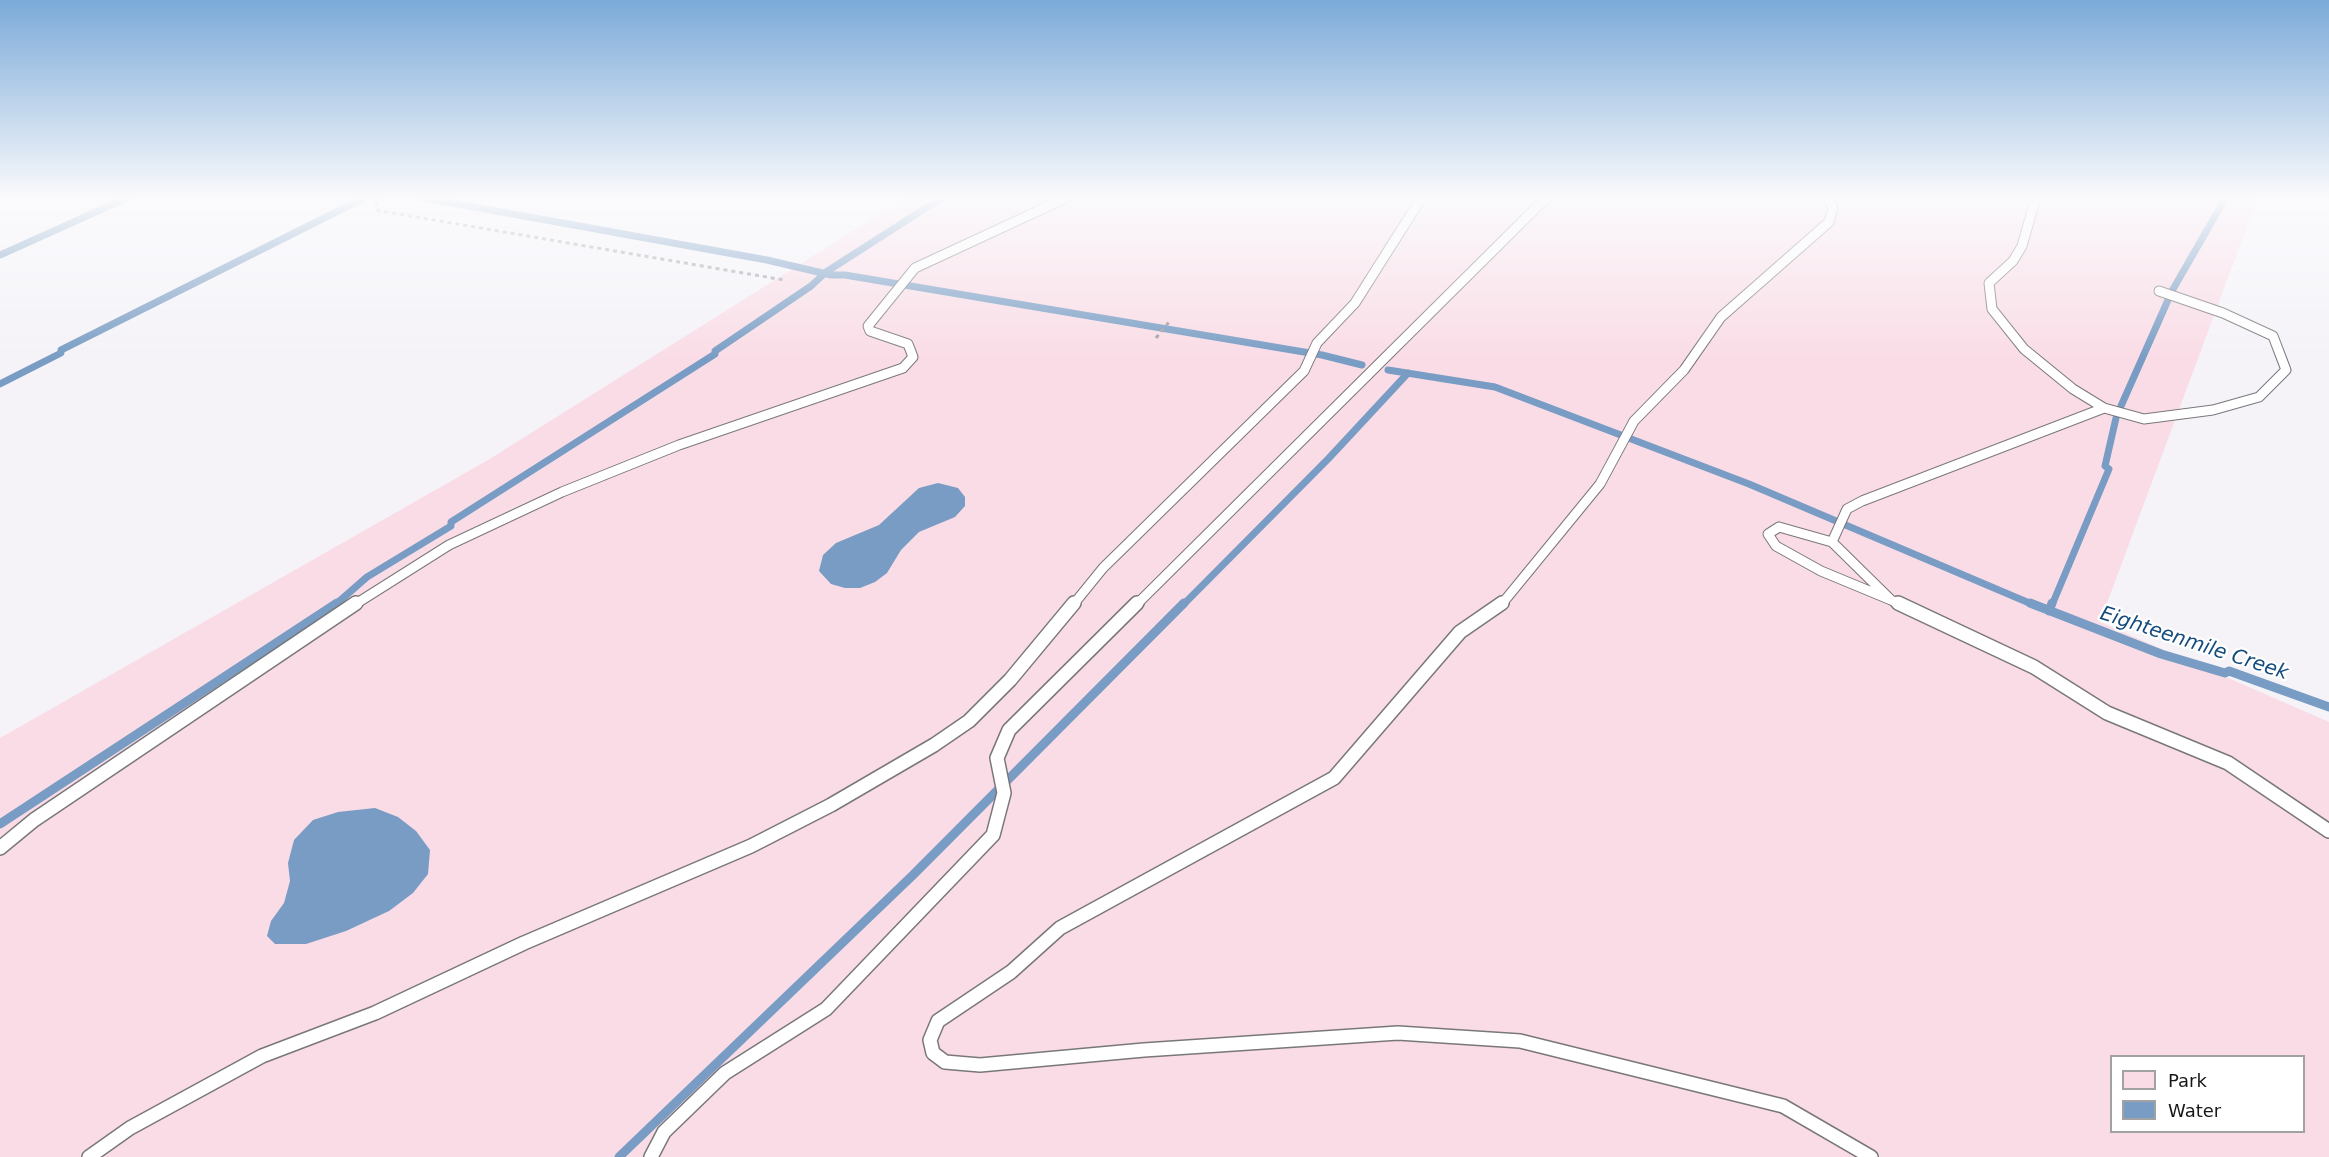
<!DOCTYPE html>
<html>
<head>
<meta charset="utf-8">
<style>
	body { margin:0 }
	#map { position:relative; width:2329px; height:1157px; overflow:hidden; background:#f5f3f8; font-family:"DejaVu Sans",sans-serif }
	canvas { display:block }
	.legend { position:absolute; left:2110px; top:1055px; width:195px; height:78px; box-sizing:border-box; background:#fff; border:2px solid #a2a2a3; margin:0; padding:8px 10px; list-style:none; font-size:18px; color:#171618 }
	.legend li { display:flex; align-items:center; gap:12px; height:30px }
	.legend b { width:30px; border:2px solid #a2a2a3 }
</style>
</head>
<body>
<div id="map">
<canvas width="2329" height="1157"></canvas>
<ul class="legend">
<li><b style="height:16px;background:#fadce6"></b>Park</li>
<li><b style="height:16px;background:#789cc3"></b>Water</li>
</ul>
</div>
<script>
const g = document.querySelector('canvas').getContext('2d');
g.lineJoin = 'round';
function paint(path, color) {
  g.fillStyle = color;
  g.fill(path, 'evenodd');
}
function shape(rows) {
  const path = new Path2D();
  for (const r of rows) {
    path.moveTo(r[0], r[1]);
    for (let i = 2; i < r.length; i += 2) path.lineTo(r[i], r[i + 1]);
  }
  return path;
}
function trace(path, color, width, dash) {
  g.strokeStyle = color;
  g.lineWidth = width;
  g.lineCap = dash ? 'butt' : 'round';
  g.setLineDash(dash || []);
  g.stroke(path);
}
function write(font, color, halo, rows, align = 'center') {
  g.font = font + ' "DejaVu Sans",sans-serif';
  g.lineWidth = 4.5;
  g.setLineDash([]);
  g.textBaseline = 'middle';
  g.strokeStyle = halo;
  g.fillStyle = color;
  for (const [text, x, y, turn = 0] of rows) {
    g.save();
    g.translate(x, y);
    g.rotate((+turn || 0) * Math.PI / 180);
    g.textAlign = isNaN(turn) ? turn : align;
    if (halo) g.strokeText(text, 0, 0);
    g.fillText(text, 0, 0);
    g.restore();
  }
}
const green = shape([
	[907,197,2258,197,2100,622,2329,722,2329,1157,0,1157,0,738,488,460],
	[2112,1056,2304,1056,2304,1132,2112,1132]
]);
const water = shape([
	[938,483,958,488,965,497,965,506,955,517,919,532,901,550,887,573,875,582,860,588,845,588,831,584,819,571,823,555,836,543,879,525,919,488],
	[375,808,398,817,416,831,430,850,428,874,413,893,389,911,346,931,306,944,275,944,267,936,271,921,284,903,290,881,288,863,294,840,313,820,338,812]
]);
const streamFar1 = shape([
	[419,197,767,260,831,275,845,275,1322,355,1362,365],
	[0,255,129,197],
	[1388,370,1495,387,1749,484,2034,605],
	[0,384,61,353,61,350,366,197],
	[2121,406,2172,291,2226,197],
	[335,605,367,577,451,526,451,522,715,354,715,351,811,286,826,272,943,197],
	[1183,605,1329,458,1408,373],
	[2052,605,2109,469,2105,466,2116,418]
]);
const stream = shape([
	[2030,603,2161,654,2225,673,2229,671,2329,707],
	[2049,611,2052,603],
	[0,824,337,603],
	[619,1157,913,875,1184,603]
]);
const path = shape([
	[381,197,377,199,376,210,784,280],
	[1156,338,1169,322]
]);
const laneFar1 = shape([
	[2036,197,2022,246,2013,261,1989,283,1992,309,2024,349,2073,389,2104,408,2144,419,2213,410,2259,397,2286,370,2273,336,2223,313,2159,291],
	[1779,527,1832,542,1891,600,1821,571,1776,546,1768,534,1779,527],
	[1832,542,1847,509,1862,501,2104,408],
	[1891,600,1901,605],
	[354,605,449,545,562,492,679,445,903,368,913,357,908,344,870,331,868,326,915,268,1068,197],
	[1073,605,1103,568,1304,371,1317,343,1355,303,1422,197],
	[1136,605,1547,197],
	[1501,605,1600,484,1634,421,1684,370,1721,317,1829,222,1833,208,1827,197]
]);
const lane = shape([
	[1502,603,1460,632,1334,778,1060,928,1011,972,938,1021,930,1040,933,1053,945,1062,980,1065,1144,1050,1398,1033,1520,1041,1783,1106,1871,1157],
	[1898,603,2034,667,2107,713,2228,763,2329,831],
	[0,848,34,820,356,603],
	[89,1157,130,1128,262,1056,375,1013,524,943,751,846,831,805,934,745,969,721,1010,680,1074,603],
	[651,1157,664,1132,725,1073,826,1009,993,835,1004,793,997,758,1009,730,1137,603]
]);
const waterNames = [
	["Eighteenmile Creek",2194,644,18]
];
paint(green, '#fadce6');
paint(water, '#789cc3');
trace(streamFar1, '#789cc3', 7);
trace(stream, '#789cc3', 9);
trace(laneFar1, '#79777b', 11);
trace(lane, '#79777b', 16);
trace(path, '#a09ea2', 3, [4, 4]);
trace(laneFar1, '#fff', 9);
trace(lane, '#fff', 13);
const sky = g.createLinearGradient(0, 0, 0, 359);
sky.addColorStop(0, '#7baad9');
sky.addColorStop(0.55, '#fafafc');
sky.addColorStop(1, '#fafafc00');
g.fillStyle = sky;
g.fillRect(0, 0, 2329, 359);
write('italic 20px', '#154b7d', '#fff', waterNames);
</script>
</body>
</html>
